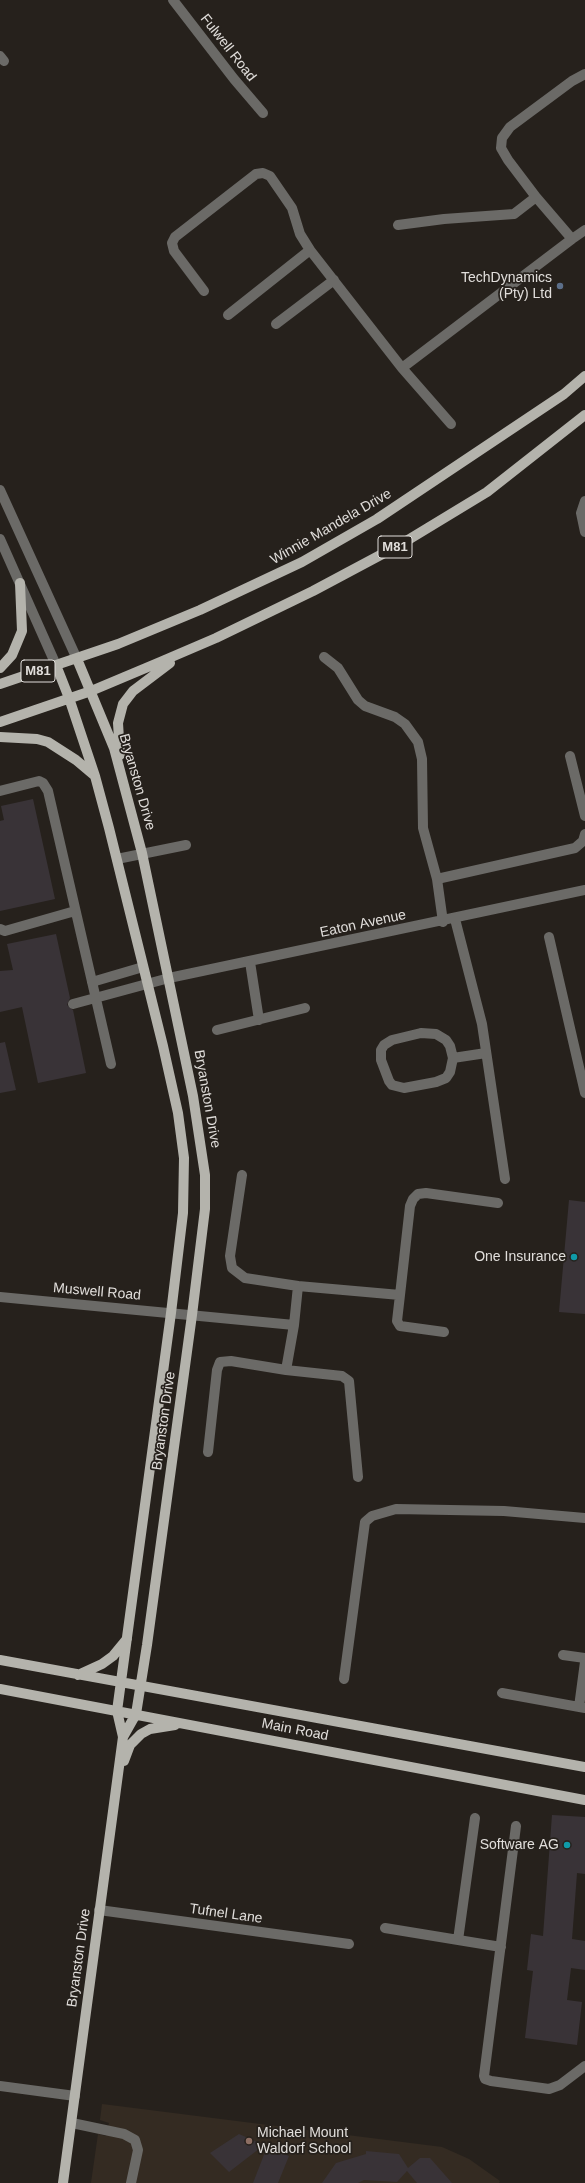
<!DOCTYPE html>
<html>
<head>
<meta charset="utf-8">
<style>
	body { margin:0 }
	canvas { display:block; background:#26211c }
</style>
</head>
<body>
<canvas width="585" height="2183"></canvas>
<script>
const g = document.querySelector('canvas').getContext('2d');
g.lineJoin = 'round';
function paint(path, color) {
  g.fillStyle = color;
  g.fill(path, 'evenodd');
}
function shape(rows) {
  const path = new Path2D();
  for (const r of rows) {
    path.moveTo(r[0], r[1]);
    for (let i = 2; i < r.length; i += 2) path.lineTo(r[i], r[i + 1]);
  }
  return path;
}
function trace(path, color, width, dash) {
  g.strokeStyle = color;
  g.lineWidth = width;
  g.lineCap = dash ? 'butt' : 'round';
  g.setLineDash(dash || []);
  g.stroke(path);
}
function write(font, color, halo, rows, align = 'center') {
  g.font = font + ' Arial,sans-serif';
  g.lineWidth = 3.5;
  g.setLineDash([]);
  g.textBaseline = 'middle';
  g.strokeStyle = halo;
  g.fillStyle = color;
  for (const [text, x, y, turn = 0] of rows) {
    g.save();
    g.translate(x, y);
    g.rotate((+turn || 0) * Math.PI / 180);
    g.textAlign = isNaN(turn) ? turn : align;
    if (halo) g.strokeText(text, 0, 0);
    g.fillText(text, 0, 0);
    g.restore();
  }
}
const built = shape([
	[102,2104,442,2147,469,2159,500,2181,499,2183,91,2183,98,2134,106,2136,109,2123,100,2120]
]);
const building = shape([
	[33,799,55,899,0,911,0,821,4,820,1,806],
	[56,934,70,998,67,1005,73,1010,86,1073,38,1083,22,1007,0,1012,0,971,13,970,7,944],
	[5,1042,16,1090,0,1093,0,1043],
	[569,1200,585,1202,585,1314,559,1312],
	[552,1815,585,1817,585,1874,577,1873,572,1939,585,1941,585,1970,571,1968,567,2000,582,2002,577,2045,525,2038,533,1971,527,1970,531,1934,543,1936],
	[239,2134,264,2145,229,2172,210,2153],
	[267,2147,289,2156,278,2183,253,2183],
	[366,2151,399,2154,408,2168,420,2158,430,2158,452,2183,417,2183,407,2171,397,2182,364,2180,358,2183,322,2183,336,2163,366,2154]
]);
const minor = shape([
	[173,0,234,79,263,113],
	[0,56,4,61],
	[585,74,572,81,510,127,502,138,501,148,508,160,536,197,572,239,585,230],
	[398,225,444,219,514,214,536,197],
	[310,250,402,368,451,424],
	[204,291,174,251,172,243,175,237,256,174,263,173,270,176,292,208,300,234,310,250,228,315],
	[276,324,334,280],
	[402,368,572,239],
	[0,490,77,659],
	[585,501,581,513,585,532],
	[0,539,56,665],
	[324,657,338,668,358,700,365,706,395,717,405,724,418,742,422,759,423,828,437,879,443,922],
	[570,756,585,816],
	[0,791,39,781,43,783,48,791,111,1064],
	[117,859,186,845],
	[437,879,575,848,583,841,585,834],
	[455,919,482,1024,505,1179],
	[0,929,5,931,75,911],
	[549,937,585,1093],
	[250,962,259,1020],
	[92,982,143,967],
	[73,1004,169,978,585,890],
	[217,1030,305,1008],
	[421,1033,436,1034,446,1040,450,1046,453,1058,450,1072,446,1078,436,1082,404,1088,392,1085,389,1081,381,1060,381,1050,384,1045,392,1040,421,1033],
	[453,1058,486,1053],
	[242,1175,230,1256,232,1268,245,1278,298,1286],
	[400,1295,397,1321,400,1326,444,1332],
	[0,1297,294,1325,298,1286,400,1295,410,1206,413,1199,418,1194,426,1193,498,1203],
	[294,1325,286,1370,342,1376,349,1381,358,1477],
	[208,1452,217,1370,220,1362,231,1361,286,1370],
	[563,1655,585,1658],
	[344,1679,365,1522,372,1516,396,1509,504,1511,585,1518],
	[502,1693,585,1708],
	[579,1707,585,1662],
	[516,1826,484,2076,485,2079,491,2081,549,2089,560,2085,585,2066],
	[99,1910,349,1944],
	[385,1928,501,1947],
	[458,1940,475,1818],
	[0,2086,75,2096],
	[72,2123,124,2134,135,2140,138,2150,131,2183]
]);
const major = shape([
	[77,659,114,748,142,853,193,1096,205,1175,205,1209,192,1315,147,1645,136,1714,123,1737],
	[56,665,69,698,95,776,109,828,163,1046,178,1113,184,1158,183,1213,171,1313,117,1711,123,1737,63,2183],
	[0,668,12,655,22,631,20,583],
	[0,684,118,644,200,610,302,562,377,519,564,394,585,376],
	[0,722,91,691,160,662,216,638,313,591,403,543,487,492,585,415],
	[0,737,37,739,48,742,76,760,95,776],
	[120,755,118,723,123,704,133,691,170,663],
	[0,1660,585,1767],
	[78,1675,102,1664,113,1656,127,1639],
	[0,1689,585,1800],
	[124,1761,130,1745,141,1734,150,1729,175,1725]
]);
const markers = [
	[560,286,4,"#5c6f8a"],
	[574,1257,4,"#0f9aa8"],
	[567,1845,4,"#0f9aa8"],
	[249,2141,4,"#8d6e63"]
];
const shields = [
	[395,547,34],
	[38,671,34]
];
const shieldNames = [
	["M81",395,547],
	["M81",38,671]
];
const streetNames = [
	["Fulwell Road",228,48,52],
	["Winnie Mandela Drive",331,527,-30],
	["Bryanston Drive",137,782,74],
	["Eaton Avenue",363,924,-12],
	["Bryanston Drive",207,1099,80],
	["Muswell Road",97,1292,5],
	["Bryanston Drive",164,1421,-82],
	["Main Road",295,1730,11],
	["Tufnel Lane",226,1914,8],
	["Bryanston Drive",79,1958,-82]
];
const poiNames = [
	["TechDynamics",552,278],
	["(Pty) Ltd",552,294],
	["One Insurance",566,1257],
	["Software AG",559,1845],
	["Michael Mount",257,2133,"left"],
	["Waldorf School",257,2149,"left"]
];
paint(built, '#342b22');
paint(building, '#393337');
trace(minor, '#6b6a67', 10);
trace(major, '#b4b3ac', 10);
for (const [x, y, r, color] of markers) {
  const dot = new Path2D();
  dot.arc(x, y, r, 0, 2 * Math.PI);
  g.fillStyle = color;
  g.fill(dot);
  trace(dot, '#26211c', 1.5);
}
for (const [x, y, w] of shields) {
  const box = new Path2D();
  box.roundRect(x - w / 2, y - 11, w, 22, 3);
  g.fillStyle = '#26211c';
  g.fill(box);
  trace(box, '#e1dedb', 1);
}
write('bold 13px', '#e1dedb', null, shieldNames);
write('14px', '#e1dedb', '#26211c', streetNames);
write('14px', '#e1dedb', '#26211c', poiNames, 'right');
</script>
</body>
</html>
